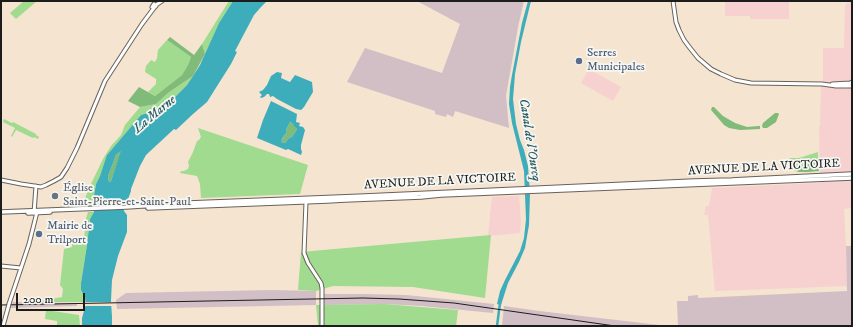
<!DOCTYPE html>
<html>
<head>
<meta charset="utf-8">
<style>
	body { margin:0 }
	#map { position:relative; width:853px; height:327px; overflow:hidden; background:#f4e4d0; font-family:"IM FELL DW Pica",serif }
	canvas { display:block }
	.frame { position:absolute; inset:0; border:2px solid #1c1c1c; pointer-events:none }
	.scale { position:absolute; left:16px; top:293px; width:69px; height:18px; box-sizing:border-box; border:2px solid #1c1c1c; border-top:0; padding-left:5px; font-size:12px; line-height:14px; white-space:nowrap; color:#1c1c1c; -webkit-text-stroke:3px #f6f6f2; paint-order:stroke }
</style>
</head>
<body>
<div id="map">
<canvas width="853" height="327"></canvas>
<div class="frame"></div>
<div class="scale">200 m</div>
</div>
<script>
const g = document.querySelector('canvas').getContext('2d');
g.lineJoin = 'round';
function paint(path, color) {
  g.fillStyle = color;
  g.fill(path, 'evenodd');
}
function shape(rows) {
  const path = new Path2D();
  for (const r of rows) {
    path.moveTo(r[0], r[1]);
    for (let i = 2; i < r.length; i += 2) path.lineTo(r[i], r[i + 1]);
  }
  return path;
}
function trace(path, color, width, dash) {
  g.strokeStyle = color;
  g.lineWidth = width;
  g.lineCap = dash ? 'butt' : 'round';
  g.setLineDash(dash || []);
  g.stroke(path);
}
function write(font, color, halo, rows, align = 'center') {
  g.font = font + ' "IM FELL DW Pica",serif';
  g.lineWidth = 3.5;
  g.setLineDash([]);
  g.textBaseline = 'middle';
  g.strokeStyle = halo;
  g.fillStyle = color;
  for (const [text, x, y, turn = 0] of rows) {
    g.save();
    g.translate(x, y);
    g.rotate((+turn || 0) * Math.PI / 180);
    g.textAlign = isNaN(turn) ? turn : align;
    if (halo) g.strokeText(text, 0, 0);
    g.fillText(text, 0, 0);
    g.restore();
  }
}
const built = shape([
	[725,1,789,1,789,19,750,19,750,16,725,16],
	[851,2,852,2,852,208,844,209,846,246,847,286,715,291,708,215,704,215,706,206,709,206,712,188,820,183,819,126,820,126,821,86,823,86,823,48,844,48,845,6,847,3],
	[589,69,621,87,613,101,581,83],
	[519,196,521,220,520,233,488,236,492,197]
]);
const industrial = shape([
	[417,1,524,1,518,27,506,96,509,128,455,111,453,117,447,114,446,117,435,114,435,111,347,82,365,48,442,73,460,24],
	[846,246,852,246,852,326,678,326,677,301,688,301,688,296,698,295,698,298,847,291],
	[272,290,316,291,316,305,117,309,116,300,126,293],
	[323,294,365,294,406,295,494,304,493,313,422,306,384,304,324,305],
	[13,302,77,303,77,306,10,308],
	[504,306,539,311,668,326,502,326]
]);
const green = shape([
	[24,1,37,1,16,19,10,13],
	[229,1,233,1,219,23,205,54,202,44],
	[167,40,191,57,188,65,182,75,155,96,148,92,156,84,156,79,145,72,146,66,151,60,155,62,157,58,158,50],
	[193,76,187,85,167,105,161,109,141,115,108,154,100,176,96,184,93,201,94,207,72,208,83,204,89,188,103,159,111,146,121,135,125,125,140,107,156,104,168,93],
	[4,119,12,123,13,122,36,134,36,135,39,137,38,139,34,137,33,138,16,130,12,137,11,136,15,128,3,122],
	[198,128,308,165,300,194,201,198,200,184,197,176,180,173,181,171,184,171,188,169,189,166,188,162,193,152,197,141,199,140,201,137],
	[818,152,818,158,804,165,804,167,796,170,798,172,795,171,789,164,789,161,790,158,799,158],
	[88,212,94,212,90,219,87,244,81,283,81,290,85,298,86,302,37,302,62,297,63,289,60,285,64,249,72,247,72,241,84,242,85,229,87,225,87,223,85,222],
	[491,235,485,298,413,287,333,286,316,291,298,290,301,252],
	[384,304,458,310,456,326,318,326,316,305],
	[46,310,79,315,80,326,57,326,57,321,45,319]
]);
const forest = shape([
	[170,37,194,55,202,44,205,54,193,76,168,93,156,104,140,107,128,101,139,87,155,96,182,75,188,65,191,57,167,40],
	[712,107,714,107,723,116,735,123,747,127,758,126,760,126,760,129,740,130,729,128,724,125,718,118,711,110],
	[775,113,778,113,779,114,776,122,767,128,763,128,762,126,763,123],
	[290,122,293,124,297,129,292,137,289,138,285,143,281,142,281,141,287,132,286,130],
	[122,150,112,178,111,181,109,182,108,176,112,166,116,155],
	[817,158,818,158,819,160,819,171,808,172,798,172,796,169,797,168,801,166,804,167,805,164,811,162]
]);
const water = shape([
	[233,1,267,1,261,7,254,15,235,51,237,52,231,64,207,102,193,114,176,130,174,129,146,155,140,166,131,189,131,191,128,199,124,203,123,206,124,211,127,215,127,232,118,256,112,280,111,301,112,317,112,326,82,326,82,318,86,304,85,298,81,290,81,283,87,245,90,219,94,212,93,201,96,184,100,176,107,155,141,115,161,109,167,105,187,85,193,76,200,65,219,23],
	[121,151,111,181,109,182,108,176,112,166,116,155],
	[528,1,531,1,521,42,515,74,513,99,516,124,520,140,524,150,528,166,530,194,529,225,525,248,519,262,508,283,501,305,497,304,500,291,505,280,520,251,524,238,526,219,524,171,512,123,509,104,510,87,512,75,522,23],
	[277,72,282,73,281,78,290,82,295,75,312,82,313,92,304,107,301,110,296,109,277,99,273,96,270,97,269,94,267,94,264,97,261,98,260,97,262,95,259,92,263,90,267,85,271,76],
	[271,101,297,114,296,122,300,123,299,126,303,127,305,130,301,145,301,149,302,152,301,155,288,149,286,150,257,138,263,120],
	[290,122,293,124,294,126,297,129,292,137,289,138,285,143,281,142,282,139,287,132,286,130]
]);
const pier = shape([
	[84,302,113,302,113,306,84,306]
]);
const canal = shape([
	[497,326,500,303]
]);
const secondary = shape([
	[673,1,676,22,679,30,684,40,690,48,698,58,711,69,721,74,735,80,751,83,822,84,836,86,852,86],
	[154,4,156,6,154,8,152,7,154,4],
	[156,5,162,1],
	[832,84,850,83,852,82],
	[1,180,21,184,41,187,46,185,54,181,61,177,67,168,77,148,105,81,142,24,154,8],
	[306,202,304,253,308,263,321,283,322,288,322,326],
	[34,213,36,186],
	[1,266,21,268],
	[9,304,29,244,37,212],
	[3,326,8,308]
]);
const primary = shape([
	[148,208,327,201,345,200,421,197,441,195,852,178],
	[1,212,126,207,189,203,365,196,694,181,732,180,751,179,852,174],
	[28,213,50,212]
]);
const rail = shape([
	[1,305,363,298,399,299,454,303,615,326]
]);
const secondaryBridge = shape([
	[8,308,9,304]
]);
const markers = [
	[579,61,4,"#5c6f8a"],
	[55,196,4,"#6b7280"],
	[39,234,4,"#5c6f8a"]
];
const serviceNames = [
	["Serres",587,54],
	["Municipales",587,68],
	["Mairie de",47,227],
	["Trilport",47,241]
];
const streetNames = [
	["AVENUE DE LA VICTOIRE",764,168,-3],
	["AVENUE DE LA VICTOIRE",440,182,-3]
];
const worshipNames = [
	["Église",63,189],
	["Saint-Pierre-et-Saint-Paul",63,203]
];
const waterNames = [
	["La Marne",155,115,-40],
	["Canal de l'Ourcq",529,140,81]
];
paint(built, '#f7d0d0');
paint(industrial, '#d2bec5');
paint(green, '#a0db8f');
paint(forest, '#80bb7a');
paint(water, '#3eadbb');
paint(pier, '#f4e4d0');
trace(canal, '#3eadbb', 2.5);
trace(secondary, '#68625b', 5);
trace(primary, '#68625b', 5.5);
trace(secondary, '#fff', 3);
trace(primary, '#fff', 3.5);
trace(rail, '#1c1c1c', 1);
trace(secondaryBridge, '#68625b', 5, []);
trace(secondaryBridge, '#fff', 3);
for (const [x, y, r, color] of markers) {
  const dot = new Path2D();
  dot.arc(x, y, r, 0, 2 * Math.PI);
  g.fillStyle = color;
  g.fill(dot);
  trace(dot, '#f6f6f2', 1.5);
}
write('12px', '#4e5e75', '#f6f6f2', serviceNames, 'left');
write('12px', '#1c1c1c', '#f6f6f2', streetNames);
write('12px', '#5b616d', '#f6f6f2', worshipNames, 'left');
write('italic 13px', '#2b5d64', '#f6f6f2', waterNames);
</script>
</body>
</html>
